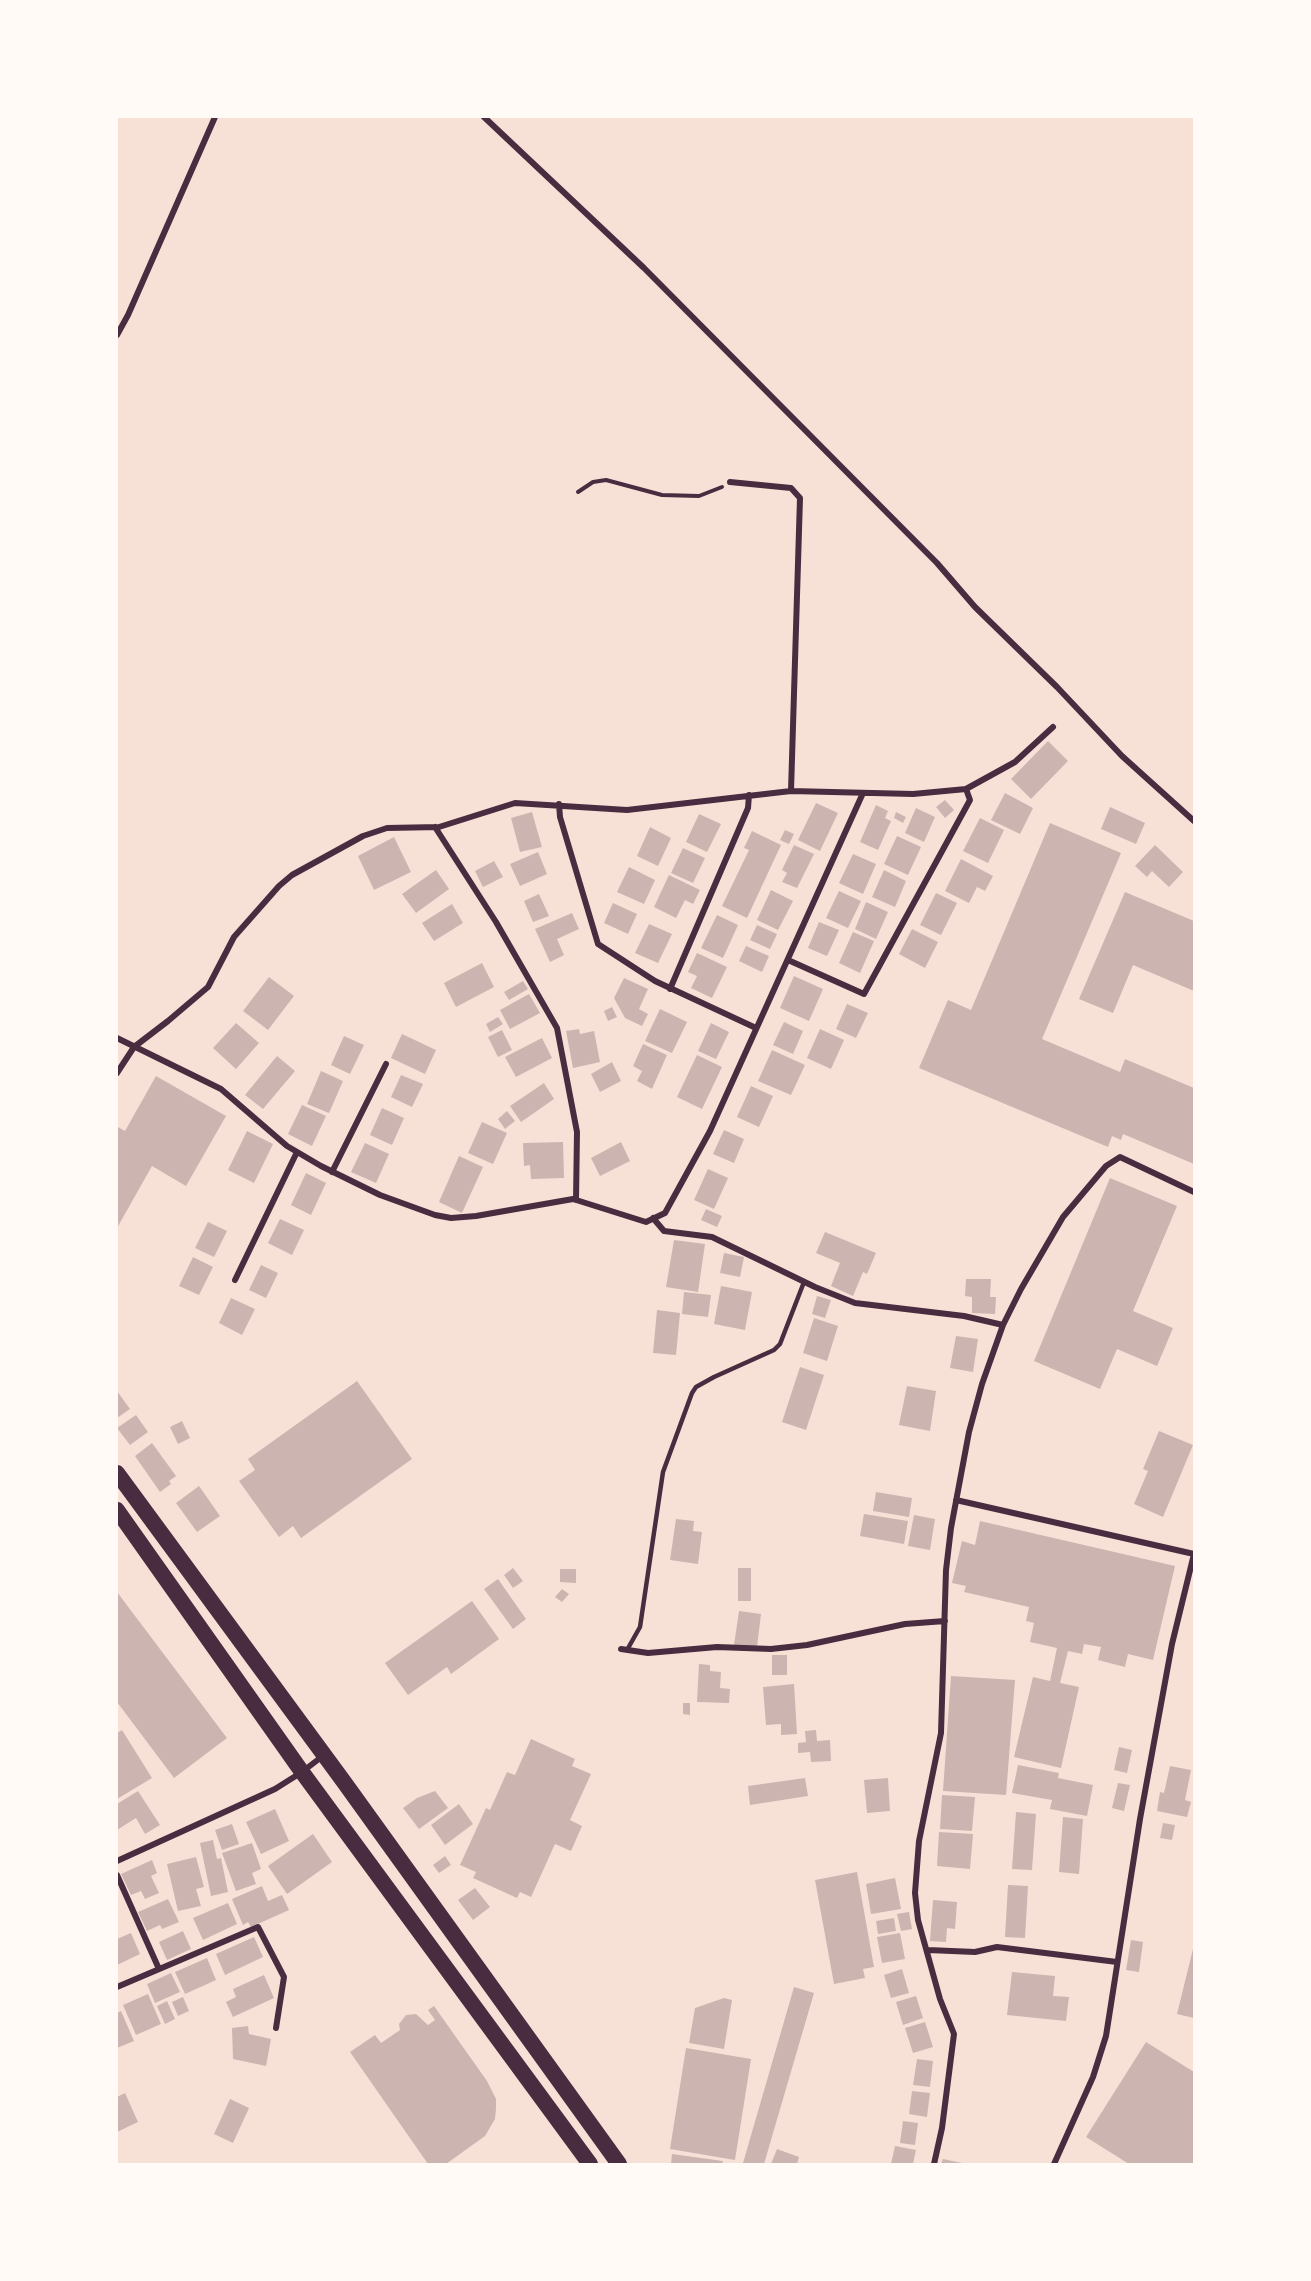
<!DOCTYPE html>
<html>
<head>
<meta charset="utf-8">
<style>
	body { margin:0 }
	#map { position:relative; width:1311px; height:2281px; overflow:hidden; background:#f7e1d7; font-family:Lato,sans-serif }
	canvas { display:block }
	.frame { position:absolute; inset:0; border:118px solid #fffaf5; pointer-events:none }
</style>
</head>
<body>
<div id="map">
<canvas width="1311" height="2281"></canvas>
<div class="frame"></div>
</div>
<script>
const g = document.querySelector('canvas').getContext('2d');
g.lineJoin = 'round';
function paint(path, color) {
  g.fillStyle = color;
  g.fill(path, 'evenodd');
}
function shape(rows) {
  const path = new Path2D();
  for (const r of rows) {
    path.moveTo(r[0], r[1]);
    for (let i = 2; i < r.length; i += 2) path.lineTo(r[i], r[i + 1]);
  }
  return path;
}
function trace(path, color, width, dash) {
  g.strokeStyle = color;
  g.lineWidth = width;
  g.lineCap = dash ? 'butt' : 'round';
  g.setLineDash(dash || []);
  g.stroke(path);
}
const building = shape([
	[1048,741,1068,761,1031,799,1011,779],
	[1005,793,1033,808,1020,834,991,820],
	[945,800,954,810,945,818,936,807],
	[816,803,838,813,820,851,798,840],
	[876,805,888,811,885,818,891,821,878,850,860,842],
	[1110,807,1145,823,1136,844,1101,829],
	[916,808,935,817,924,842,905,833],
	[532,812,542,847,520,852,511,818],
	[896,812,906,817,903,823,894,818],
	[699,814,721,824,707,852,686,842],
	[980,818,1004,830,988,863,963,851],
	[1050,823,1121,853,1042,1039,1120,1072,1125,1059,1194,1088,1194,1164,1123,1134,1121,1140,1112,1136,1108,1147,919,1068,948,1000,971,1010],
	[650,827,671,838,658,866,637,856],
	[785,830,794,834,789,844,780,840],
	[752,831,781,845,747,918,722,906,749,850,744,848],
	[897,836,921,847,908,875,884,864],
	[394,837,411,872,374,890,358,856],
	[794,845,814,854,797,888,782,882,787,873,782,870],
	[1155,845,1183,872,1169,887,1152,871,1147,877,1135,866],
	[683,848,705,858,693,883,671,873],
	[538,852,547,874,520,886,510,864],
	[853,854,876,864,863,894,839,883],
	[961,859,993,876,985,891,977,887,969,903,945,891],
	[494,861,503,877,483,887,475,871],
	[629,867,655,880,644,904,617,892],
	[436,870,449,889,416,913,402,894],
	[884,870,906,881,895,907,872,897],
	[669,875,700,890,693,904,685,900,676,918,654,907],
	[771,890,793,901,778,930,757,920],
	[839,891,861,901,848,928,826,918],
	[1125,892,1194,921,1194,991,1133,965,1113,1013,1079,999],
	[936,893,957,903,941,935,920,925],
	[539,894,549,916,533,922,524,901],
	[866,902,888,912,876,939,855,929],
	[613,903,637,914,628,934,604,923],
	[452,904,463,923,434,941,422,923],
	[572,913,579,929,557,939,564,955,550,962,535,929],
	[717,915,738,925,723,958,701,948],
	[819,922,839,930,827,956,808,948],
	[649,924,672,934,658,963,635,953],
	[757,925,777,934,770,949,750,940],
	[912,929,938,942,925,968,899,954],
	[853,932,874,941,860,973,839,963],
	[746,946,769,956,762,972,739,961],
	[697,953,727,967,712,998,691,988,697,976,688,972],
	[482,963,494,987,456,1007,444,983],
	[794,976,823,989,809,1021,780,1008],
	[269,977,294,996,268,1030,243,1011],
	[624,978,648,989,639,1009,648,1014,642,1026,625,1018,614,998],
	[523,981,528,989,509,1000,504,992],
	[529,994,540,1013,510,1029,500,1010],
	[847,1004,868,1013,856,1038,836,1029],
	[612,1007,617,1017,608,1021,604,1011],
	[660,1009,687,1022,672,1053,645,1041],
	[498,1017,503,1024,490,1032,486,1024],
	[784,1022,803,1031,793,1054,773,1045],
	[236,1023,259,1043,236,1069,213,1048],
	[711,1023,729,1032,716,1059,698,1051],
	[579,1029,580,1034,594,1031,600,1062,573,1068,566,1031],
	[820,1029,844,1040,831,1069,807,1058],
	[502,1030,512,1050,498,1057,488,1037],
	[402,1034,436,1050,425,1074,391,1058],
	[344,1036,364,1045,350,1074,331,1065],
	[542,1038,552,1058,516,1077,505,1057],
	[643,1044,667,1055,652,1089,637,1081,642,1071,633,1066],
	[772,1050,805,1065,791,1095,758,1081],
	[697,1055,722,1067,702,1109,677,1097],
	[277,1056,295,1071,263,1109,245,1095],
	[612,1062,621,1081,600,1092,591,1074],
	[321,1071,343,1081,329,1113,307,1104],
	[401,1075,423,1084,412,1107,391,1097],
	[156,1076,226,1116,186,1186,152,1166,117,1228,117,1130,118,1127,125,1131],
	[544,1083,554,1099,521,1122,510,1106],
	[751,1086,773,1096,759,1127,737,1117],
	[302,1105,326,1116,312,1146,288,1134],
	[382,1108,404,1118,392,1145,370,1135],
	[507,1111,515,1121,505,1129,498,1119],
	[482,1122,507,1133,493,1164,468,1153],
	[724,1130,744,1139,734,1163,713,1154],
	[247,1131,273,1144,254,1183,228,1170],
	[563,1142,564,1178,531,1179,530,1165,524,1166,523,1143],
	[621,1142,630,1161,600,1176,591,1158],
	[365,1143,389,1154,376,1183,351,1172],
	[459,1156,483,1167,462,1213,439,1202],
	[708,1169,728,1178,714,1209,694,1200],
	[306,1173,326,1183,311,1215,291,1205],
	[1110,1178,1177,1206,1133,1311,1173,1328,1157,1366,1117,1349,1100,1389,1034,1361],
	[706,1209,722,1216,717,1227,701,1220],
	[280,1219,304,1230,292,1255,268,1243],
	[208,1222,227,1231,214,1257,195,1248],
	[825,1232,876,1253,867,1274,863,1272,853,1296,831,1286,840,1263,816,1253],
	[674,1240,705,1244,698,1292,666,1287],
	[724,1253,744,1257,740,1277,720,1273],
	[193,1257,213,1267,199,1295,179,1286],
	[261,1265,278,1273,266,1298,249,1290],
	[966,1279,991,1279,990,1297,996,1297,995,1314,972,1313,972,1297,965,1296],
	[721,1286,752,1292,745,1330,714,1324],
	[684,1292,711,1295,708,1317,682,1314],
	[817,1296,831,1300,825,1318,812,1314],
	[231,1298,255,1309,242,1335,219,1323],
	[657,1310,680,1313,676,1355,653,1353],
	[814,1318,838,1326,827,1361,803,1353],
	[956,1336,978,1339,973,1372,950,1368],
	[800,1367,824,1375,806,1430,782,1422],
	[357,1381,412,1459,301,1538,293,1526,279,1537,239,1481,255,1470,248,1459],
	[907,1386,936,1391,930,1431,899,1425],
	[117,1391,130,1409,117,1418],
	[136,1415,148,1432,130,1445,117,1428],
	[182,1421,190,1438,178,1444,170,1427],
	[1159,1431,1193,1445,1163,1517,1134,1504,1148,1471,1143,1469],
	[152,1443,176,1476,169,1481,171,1484,160,1492,135,1456],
	[199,1486,220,1516,197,1532,176,1503],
	[876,1492,912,1498,909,1517,873,1511],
	[864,1514,908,1521,904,1544,860,1536],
	[914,1515,935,1519,930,1550,908,1546],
	[676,1519,694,1521,693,1531,702,1532,698,1564,670,1560],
	[980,1521,1175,1566,1153,1660,1128,1654,1125,1667,1098,1660,1101,1647,1084,1644,1082,1654,1068,1651,1060,1683,1079,1687,1061,1768,1014,1757,1033,1677,1050,1681,1057,1648,1030,1642,1034,1623,1026,1621,1029,1607,964,1592,966,1586,952,1583,962,1541,975,1545],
	[513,1568,523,1581,513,1588,504,1575],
	[738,1568,751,1568,751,1601,738,1601],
	[560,1569,576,1569,576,1583,560,1582],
	[498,1579,526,1619,513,1629,484,1589],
	[562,1589,569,1594,562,1602,555,1597],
	[117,1592,227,1738,174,1778,117,1702],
	[472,1601,499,1639,451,1674,447,1667,408,1695,385,1663],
	[739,1611,761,1614,757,1647,734,1645],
	[772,1655,787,1655,787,1675,772,1675],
	[699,1664,710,1665,710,1671,721,1672,720,1688,730,1689,729,1703,697,1702],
	[951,1676,1015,1680,1006,1795,943,1791],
	[794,1684,797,1734,781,1735,781,1724,766,1725,763,1687],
	[683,1703,690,1703,690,1715,683,1714],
	[122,1730,152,1778,117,1799,117,1733],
	[816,1730,817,1741,830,1740,831,1761,811,1762,810,1752,798,1753,798,1743,806,1742,805,1731],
	[531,1739,575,1759,572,1766,591,1774,570,1820,582,1826,571,1851,555,1844,531,1897,520,1892,517,1898,473,1878,476,1872,460,1865,486,1808,490,1810,507,1772,515,1775],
	[1119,1747,1132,1750,1127,1773,1114,1770],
	[1018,1765,1059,1773,1058,1778,1093,1785,1087,1816,1050,1809,1052,1800,1012,1793],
	[1170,1766,1191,1770,1185,1800,1191,1802,1187,1817,1157,1811,1160,1792,1164,1793],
	[805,1778,808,1796,750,1805,748,1786],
	[888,1778,890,1811,867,1813,864,1780],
	[1118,1783,1130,1785,1124,1811,1112,1808],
	[138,1791,160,1825,145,1834,136,1818,117,1830,117,1804],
	[435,1791,448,1808,419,1829,403,1808,417,1798],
	[942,1795,975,1797,972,1831,940,1829],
	[459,1804,473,1824,445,1845,431,1825],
	[275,1809,289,1841,261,1854,246,1822],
	[1016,1812,1036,1814,1032,1870,1012,1869],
	[1063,1817,1083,1819,1079,1874,1059,1872],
	[1163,1823,1175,1825,1172,1840,1160,1838],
	[232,1824,239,1844,222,1850,215,1830],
	[939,1832,973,1834,970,1869,937,1866],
	[313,1834,332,1862,287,1894,268,1866],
	[213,1840,217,1859,221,1858,228,1892,211,1896,200,1843],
	[252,1843,261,1869,252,1873,256,1884,236,1891,222,1853],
	[445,1856,451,1865,439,1873,433,1865],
	[196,1857,204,1887,196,1889,201,1906,178,1911,167,1864],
	[152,1860,157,1873,151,1876,159,1893,145,1899,141,1891,131,1895,121,1874],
	[857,1872,874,1967,863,1969,865,1978,834,1984,815,1880],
	[895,1878,901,1909,871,1914,866,1884],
	[1008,1885,1028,1886,1025,1938,1005,1937],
	[262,1886,268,1901,282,1895,289,1910,251,1927,248,1922,243,1925,232,1899],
	[475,1888,490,1907,473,1920,458,1900],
	[168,1899,179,1922,162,1929,160,1925,147,1931,138,1912],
	[933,1900,957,1902,955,1929,947,1928,946,1942,930,1941],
	[228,1903,237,1924,203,1940,193,1918],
	[909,1912,912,1929,901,1931,897,1914],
	[894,1918,896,1931,878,1934,876,1921],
	[183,1931,191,1949,167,1960,159,1942],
	[131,1933,140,1954,117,1965,117,1939],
	[900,1933,905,1959,882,1963,877,1937],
	[254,1937,263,1957,225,1975,216,1954],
	[1131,1940,1143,1942,1139,1972,1126,1970],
	[1193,1949,1194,1950,1194,2018,1177,2014],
	[207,1958,216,1980,185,1994,175,1972],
	[902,1969,909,1993,891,1998,884,1975],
	[1012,1972,1055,1976,1053,1996,1069,1997,1066,2021,1007,2015],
	[171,1973,180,1992,155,2003,147,1984],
	[264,1975,274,1998,233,2017,226,2002,236,1997,233,1989],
	[794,1987,814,1993,764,2164,748,2164,743,2163],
	[148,1994,161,2024,136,2035,123,2005],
	[916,1996,923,2018,903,2025,896,2002],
	[183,1997,189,2011,178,2016,172,2002],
	[724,1998,732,2000,724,2049,689,2043,695,2008],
	[167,2001,175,2019,165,2024,157,2006],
	[434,2006,487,2081,496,2099,496,2109,495,2119,485,2136,446,2164,428,2164,350,2052,375,2035,381,2043,400,2030,399,2024,406,2015,416,2014,428,2025,435,2020,428,2010],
	[121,2011,134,2041,117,2048,117,2013],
	[925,2022,933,2047,913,2053,905,2028],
	[248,2026,249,2034,271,2039,266,2066,233,2059,232,2028],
	[1146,2042,1194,2072,1194,2164,1129,2164,1086,2137],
	[686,2048,751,2059,735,2160,670,2149],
	[917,2059,933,2061,930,2087,913,2085],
	[912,2091,930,2093,927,2117,909,2114],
	[125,2093,138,2122,117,2132,117,2097],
	[230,2099,249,2108,233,2143,214,2134],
	[903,2121,918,2123,915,2145,900,2143],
	[895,2146,916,2150,913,2164,891,2164],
	[777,2149,799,2157,797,2164,771,2164],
	[672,2154,723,2161,722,2164,671,2164],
	[943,2159,962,2163,961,2164,941,2164]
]);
const path = shape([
	[578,492,593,482,606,480,662,495,699,496,722,487]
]);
const service = shape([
	[627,1650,640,1627,663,1472,692,1393,696,1387,714,1377,774,1350,780,1344,804,1282]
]);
const minor = shape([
	[484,117,644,268,937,563,975,607,1057,687,1122,756,1194,821],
	[117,335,128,315,215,117],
	[730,482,791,488,800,498,791,791],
	[966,789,1015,762,1053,727],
	[559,804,560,817,598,944,655,981,756,1028],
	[435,827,496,922,557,1028,577,1132,576,1200],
	[670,989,748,808,749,795],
	[117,1038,221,1089,287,1146,321,1166,380,1195,435,1215,451,1218,476,1216,573,1199,646,1222,665,1213,710,1131,863,793],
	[117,1073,134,1047,168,1021,208,987,234,937,279,886,292,875,363,836,387,828,439,827,515,803,627,810,791,791,913,794,966,789,970,800,864,994,788,960],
	[332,1172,386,1064],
	[653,1218,664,1231,712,1237,815,1287,855,1303,964,1316,1003,1325],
	[235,1280,297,1152],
	[956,1500,1194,1554],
	[621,1649,648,1653,717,1647,771,1649,807,1645,905,1624,945,1621],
	[117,1861,275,1789,302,1772,324,1755],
	[117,1875,159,1969],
	[928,1950,975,1952,997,1947,1117,1962],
	[117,1987,258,1927,284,1977,276,2028],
	[934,2164,942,2128,954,2034,940,1999,918,1920,915,1893,919,1841,941,1733,946,1570,951,1528,969,1432,982,1384,1003,1325,1021,1289,1063,1217,1106,1166,1120,1157,1194,1192],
	[1054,2164,1093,2077,1106,2036,1140,1819,1172,1644,1194,1554]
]);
const trunk = shape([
	[117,1473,344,1782,619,2164],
	[117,1510,302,1772,590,2164]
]);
paint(building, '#ccb4b1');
trace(path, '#4a2c40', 4);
trace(service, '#4a2c40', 4.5);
trace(minor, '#4a2c40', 6);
trace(trunk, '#4a2c40', 16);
</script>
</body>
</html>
